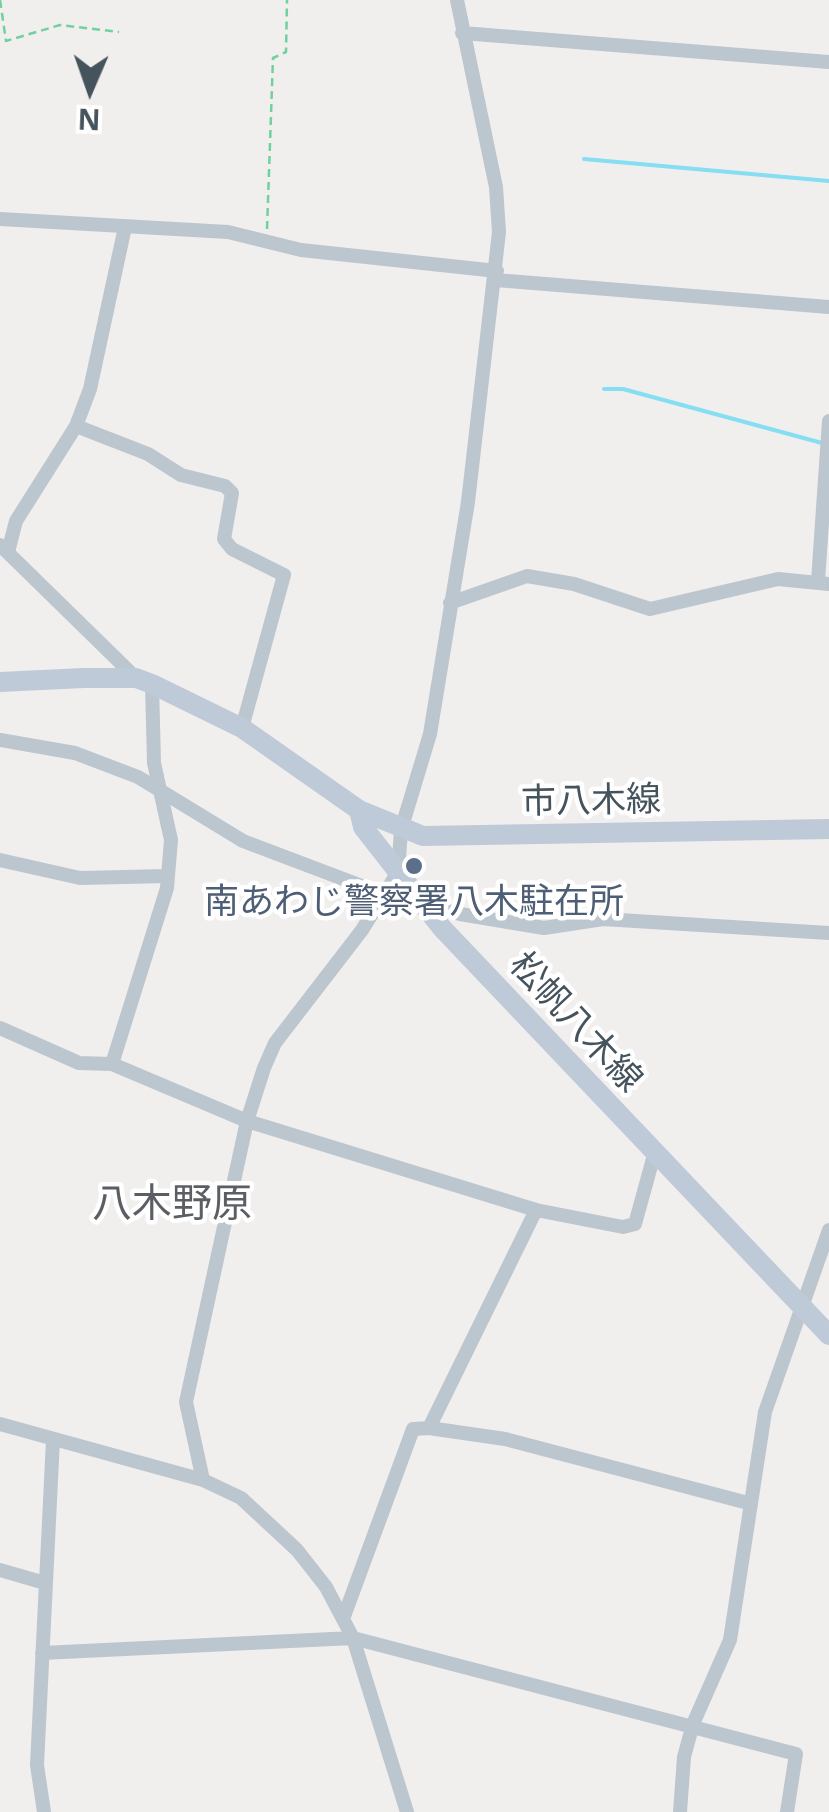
<!DOCTYPE html>
<html>
<head>
<meta charset="utf-8">
<style>
	body { margin:0 }
	#map { position:relative; width:829px; height:1812px; overflow:hidden; background:#f1eeee; font-family:"Noto Sans",sans-serif }
	canvas { display:block }
	.north { position:absolute; left:40px; top:40px; width:100px; height:100px; -webkit-text-stroke:8px #fff; paint-order:stroke; rotate:182deg; font-size:28px; font-weight:700; line-height:40px; text-align:center; color:#45535d }
	.north::after { content:''; display:block; margin:auto; width:35px; height:45px; background:#45535d; clip-path:polygon(50% 0,100% 100%,50% 72%,0 100%) }
</style>
</head>
<body>
<div id="map">
<canvas width="829" height="1812"></canvas>
<div class="north">N</div>
</div>
<script>
const g = document.querySelector('canvas').getContext('2d');
g.lineJoin = 'round';
function shape(rows) {
  const path = new Path2D();
  for (const r of rows) {
    path.moveTo(r[0], r[1]);
    for (let i = 2; i < r.length; i += 2) path.lineTo(r[i], r[i + 1]);
  }
  return path;
}
function trace(path, color, width, dash) {
  g.strokeStyle = color;
  g.lineWidth = width;
  g.lineCap = dash ? 'butt' : 'round';
  g.setLineDash(dash || []);
  g.stroke(path);
}
function write(font, color, halo, rows, align = 'center') {
  g.font = font + ' "Noto Sans","Noto Sans JP",sans-serif';
  g.lineWidth = 9;
  g.setLineDash([]);
  g.textBaseline = 'middle';
  g.strokeStyle = halo;
  g.fillStyle = color;
  for (const [text, x, y, turn = 0] of rows) {
    g.save();
    g.translate(x, y);
    g.rotate((+turn || 0) * Math.PI / 180);
    g.textAlign = isNaN(turn) ? turn : align;
    if (halo) g.strokeText(text, 0, 0);
    g.fillText(text, 0, 0);
    g.restore();
  }
}
const stream = shape([
	[584,159,829,181],
	[604,389,623,389,822,443]
]);
const path = shape([
	[0,0,6,41,60,25,119,32],
	[267,229,273,58,286,52,287,0]
]);
const street = shape([
	[462,33,829,62],
	[0,219,228,232,301,250,497,271],
	[496,280,829,307],
	[76,426,148,454,181,475,225,486,232,493,224,539,232,549,284,575,242,728],
	[0,545,136,678],
	[8,552,16,521,76,426,90,389,125,227],
	[818,581,829,421],
	[450,603,527,576,574,584,650,609,778,579,829,584],
	[0,740,75,753,138,777,243,841,383,894,460,914,544,928,603,919,829,933],
	[0,860,80,878,168,876],
	[0,1028,79,1063,112,1064,247,1121,536,1210,623,1227,635,1224,654,1155],
	[112,1064,167,888,171,840,154,763,152,684],
	[0,1424,203,1480],
	[429,1428,505,1439,748,1503],
	[0,1570,45,1583],
	[343,1619,413,1429,429,1428,536,1210],
	[42,1653,353,1638,796,1754,787,1812],
	[44,1812,37,1765,53,1440],
	[407,1812,353,1638,326,1587,297,1550,241,1498,203,1480,186,1402,247,1121,264,1068,275,1043,362,930,398,872,401,830,430,734,468,502,499,232,496,187,457,0],
	[680,1812,684,1757,693,1724,730,1640,765,1412,829,1230]
]);
const secondary = shape([
	[0,682,84,678,136,678,152,684,242,728,359,810,423,836,829,829],
	[359,810,363,827,442,928,829,1335]
]);
const markers = [
	[414,866,10,"#5c6f8a"]
];
const streetNames = [
	["市八木線",591,802,-1],
	["松帆八木線",575,1023,47]
];
const serviceNames = [
	["南あわじ警察署八木駐在所",414,903]
];
const quarterNames = [
	["八木野原",172,1206]
];
trace(stream, '#85def1', 4);
trace(path, '#70d19e', 2.5, [8, 5]);
trace(street, '#bbc6ce', 14);
trace(secondary, '#becad7', 20);
for (const [x, y, r, color] of markers) {
  const dot = new Path2D();
  dot.arc(x, y, r, 0, 2 * Math.PI);
  g.fillStyle = color;
  g.fill(dot);
  trace(dot, '#fff', 4);
}
write('35px', '#45535d', '#fff', streetNames);
write('35px', '#4e5e75', '#fff', serviceNames);
write('40px', '#5b5f64', '#fff', quarterNames);
</script>
</body>
</html>
